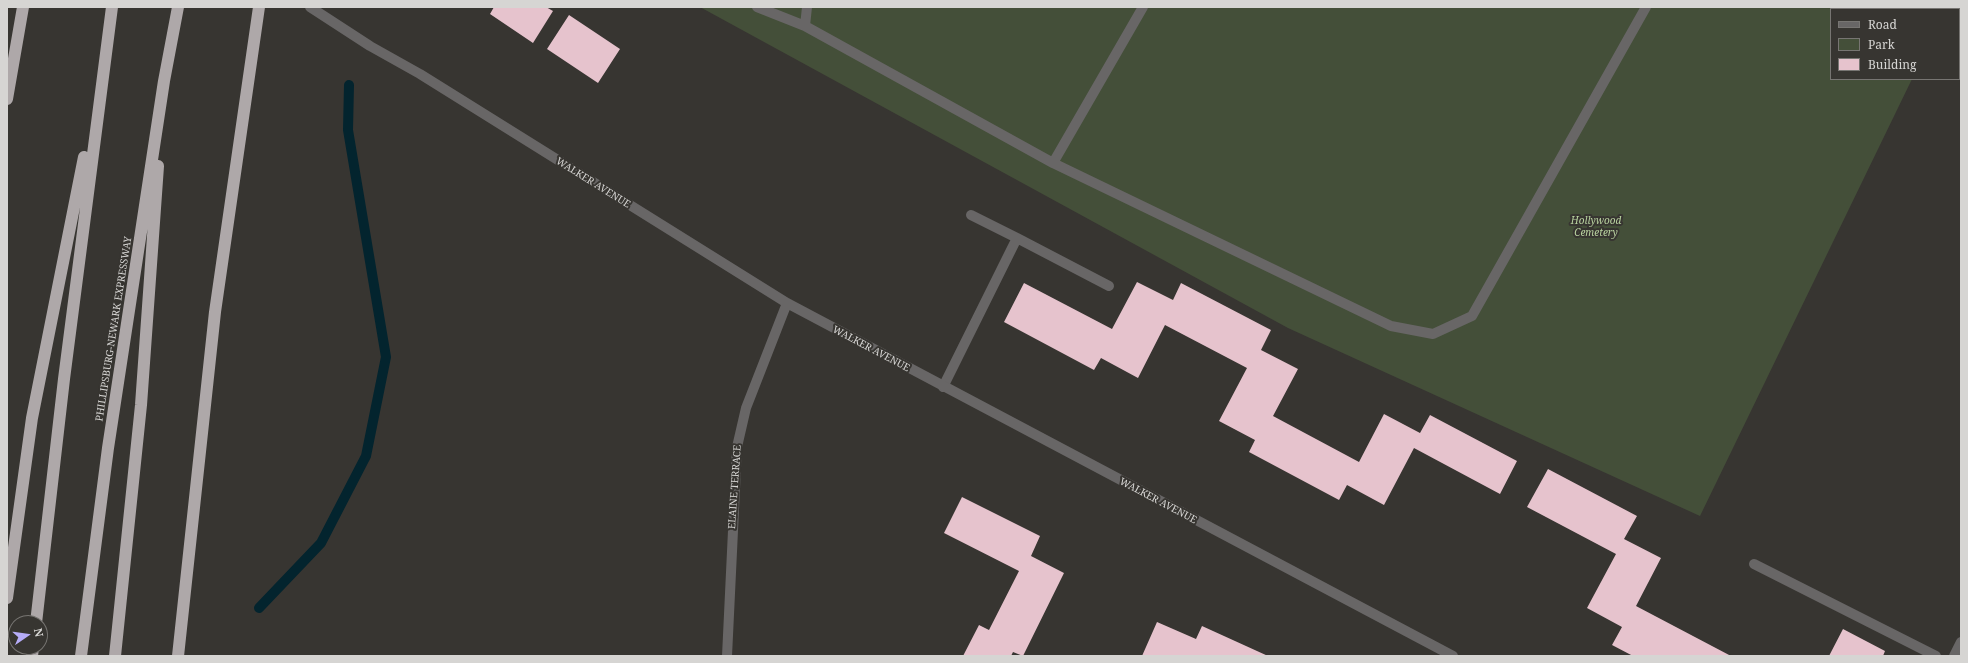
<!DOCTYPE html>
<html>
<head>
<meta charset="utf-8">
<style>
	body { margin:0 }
	#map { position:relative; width:1968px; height:663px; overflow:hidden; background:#373531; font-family:"Noto Serif",serif }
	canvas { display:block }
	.frame { position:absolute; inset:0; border:8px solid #d6d5d3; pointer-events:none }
	.legend { position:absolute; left:1830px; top:8px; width:130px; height:72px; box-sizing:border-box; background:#373531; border:1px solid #777572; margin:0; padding:5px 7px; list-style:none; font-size:12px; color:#d6d5d3 }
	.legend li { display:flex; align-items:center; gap:8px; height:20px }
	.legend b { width:20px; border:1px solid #777572 }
	.north { position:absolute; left:8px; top:615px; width:40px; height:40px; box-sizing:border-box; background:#373531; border:1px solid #777572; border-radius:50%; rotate:77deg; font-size:11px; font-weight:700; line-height:16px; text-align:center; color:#d6d5d3 }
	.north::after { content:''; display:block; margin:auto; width:14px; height:18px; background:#b6acf8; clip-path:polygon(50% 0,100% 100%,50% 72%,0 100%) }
</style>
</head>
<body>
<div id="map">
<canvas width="1968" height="663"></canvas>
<div class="frame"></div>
<ul class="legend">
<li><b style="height:5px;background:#686666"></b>Road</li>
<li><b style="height:11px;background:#444f39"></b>Park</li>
<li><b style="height:11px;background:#e6c3cd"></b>Building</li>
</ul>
<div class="north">N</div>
</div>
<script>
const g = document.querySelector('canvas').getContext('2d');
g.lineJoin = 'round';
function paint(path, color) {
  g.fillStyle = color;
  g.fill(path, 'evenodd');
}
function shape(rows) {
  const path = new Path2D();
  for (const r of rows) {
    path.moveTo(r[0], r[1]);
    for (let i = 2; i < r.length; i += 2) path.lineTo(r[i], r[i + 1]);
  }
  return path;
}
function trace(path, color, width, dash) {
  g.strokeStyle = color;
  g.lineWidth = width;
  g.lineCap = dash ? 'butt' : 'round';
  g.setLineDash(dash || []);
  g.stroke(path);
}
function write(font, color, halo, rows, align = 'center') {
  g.font = font + ' "Noto Serif",serif';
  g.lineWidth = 4;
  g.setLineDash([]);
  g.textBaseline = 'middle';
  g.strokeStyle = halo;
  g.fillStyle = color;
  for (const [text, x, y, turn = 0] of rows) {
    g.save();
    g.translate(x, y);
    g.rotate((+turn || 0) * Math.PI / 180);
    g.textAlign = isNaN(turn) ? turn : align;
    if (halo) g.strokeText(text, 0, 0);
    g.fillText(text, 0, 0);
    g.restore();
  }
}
const green = shape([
	[700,7,1947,7,1946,9,1831,9,1831,79,1912,79,1700,516,1288,328]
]);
const stream = shape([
	[259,608,321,543,366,456,386,357,348,130,349,85]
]);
const building = shape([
	[494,7,546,7,553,11,533,43,490,14],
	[569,15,620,49,598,83,547,49],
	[1137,282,1173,300,1181,283,1271,330,1261,350,1298,369,1273,416,1359,462,1384,414,1420,433,1430,415,1517,461,1500,494,1414,448,1384,505,1347,485,1339,500,1249,452,1255,440,1219,421,1247,368,1165,325,1138,378,1101,358,1094,370,1004,322,1024,283,1112,329],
	[1548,469,1637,516,1624,539,1661,558,1636,606,1731,656,1633,656,1612,645,1622,627,1587,608,1616,554,1527,507],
	[962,497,1040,536,1031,556,1064,573,1023,656,1013,652,1011,656,963,656,979,625,989,630,1019,571,944,533],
	[1157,622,1196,639,1202,626,1268,656,1142,656],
	[1843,629,1885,651,1883,656,1829,656]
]);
const lane = shape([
	[757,7,805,26,807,7],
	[1143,7,1053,163,1391,326,1433,334,1472,316,1646,7],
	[805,26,1053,163],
	[1017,238,1109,286],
	[943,387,1017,238,971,215],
	[1754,564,1936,656]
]);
const street = shape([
	[310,7,370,46,420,74,787,303,1453,656],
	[727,656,737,447,746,408,787,303],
	[1954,656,1961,642]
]);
const highway = shape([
	[7,99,23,7],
	[7,598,32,418,84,157],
	[36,623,64,379,112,7],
	[32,656,33,647],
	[81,656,108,448,164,81,178,7],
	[115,656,141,405,158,166],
	[178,656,215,312,259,7]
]);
const streetNames = [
	["WALKER AVENUE",593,183,32],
	["PHILLIPSBURG-NEWARK EXPRESSWAY",114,329,-81],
	["WALKER AVENUE",871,349,28],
	["ELAINE TERRACE",735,487,-86],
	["WALKER AVENUE",1158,501,28]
];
const parkNames = [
	["Hollywood",1596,221],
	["Cemetery",1596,233]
];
paint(green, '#444f39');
trace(stream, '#03242e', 10);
paint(building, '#e6c3cd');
trace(lane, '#686666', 10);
trace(street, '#686666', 10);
trace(highway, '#aea8a9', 12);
write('10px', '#d6d5d3', '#373531', streetNames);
write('italic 10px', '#b8d19f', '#373531', parkNames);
</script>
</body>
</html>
